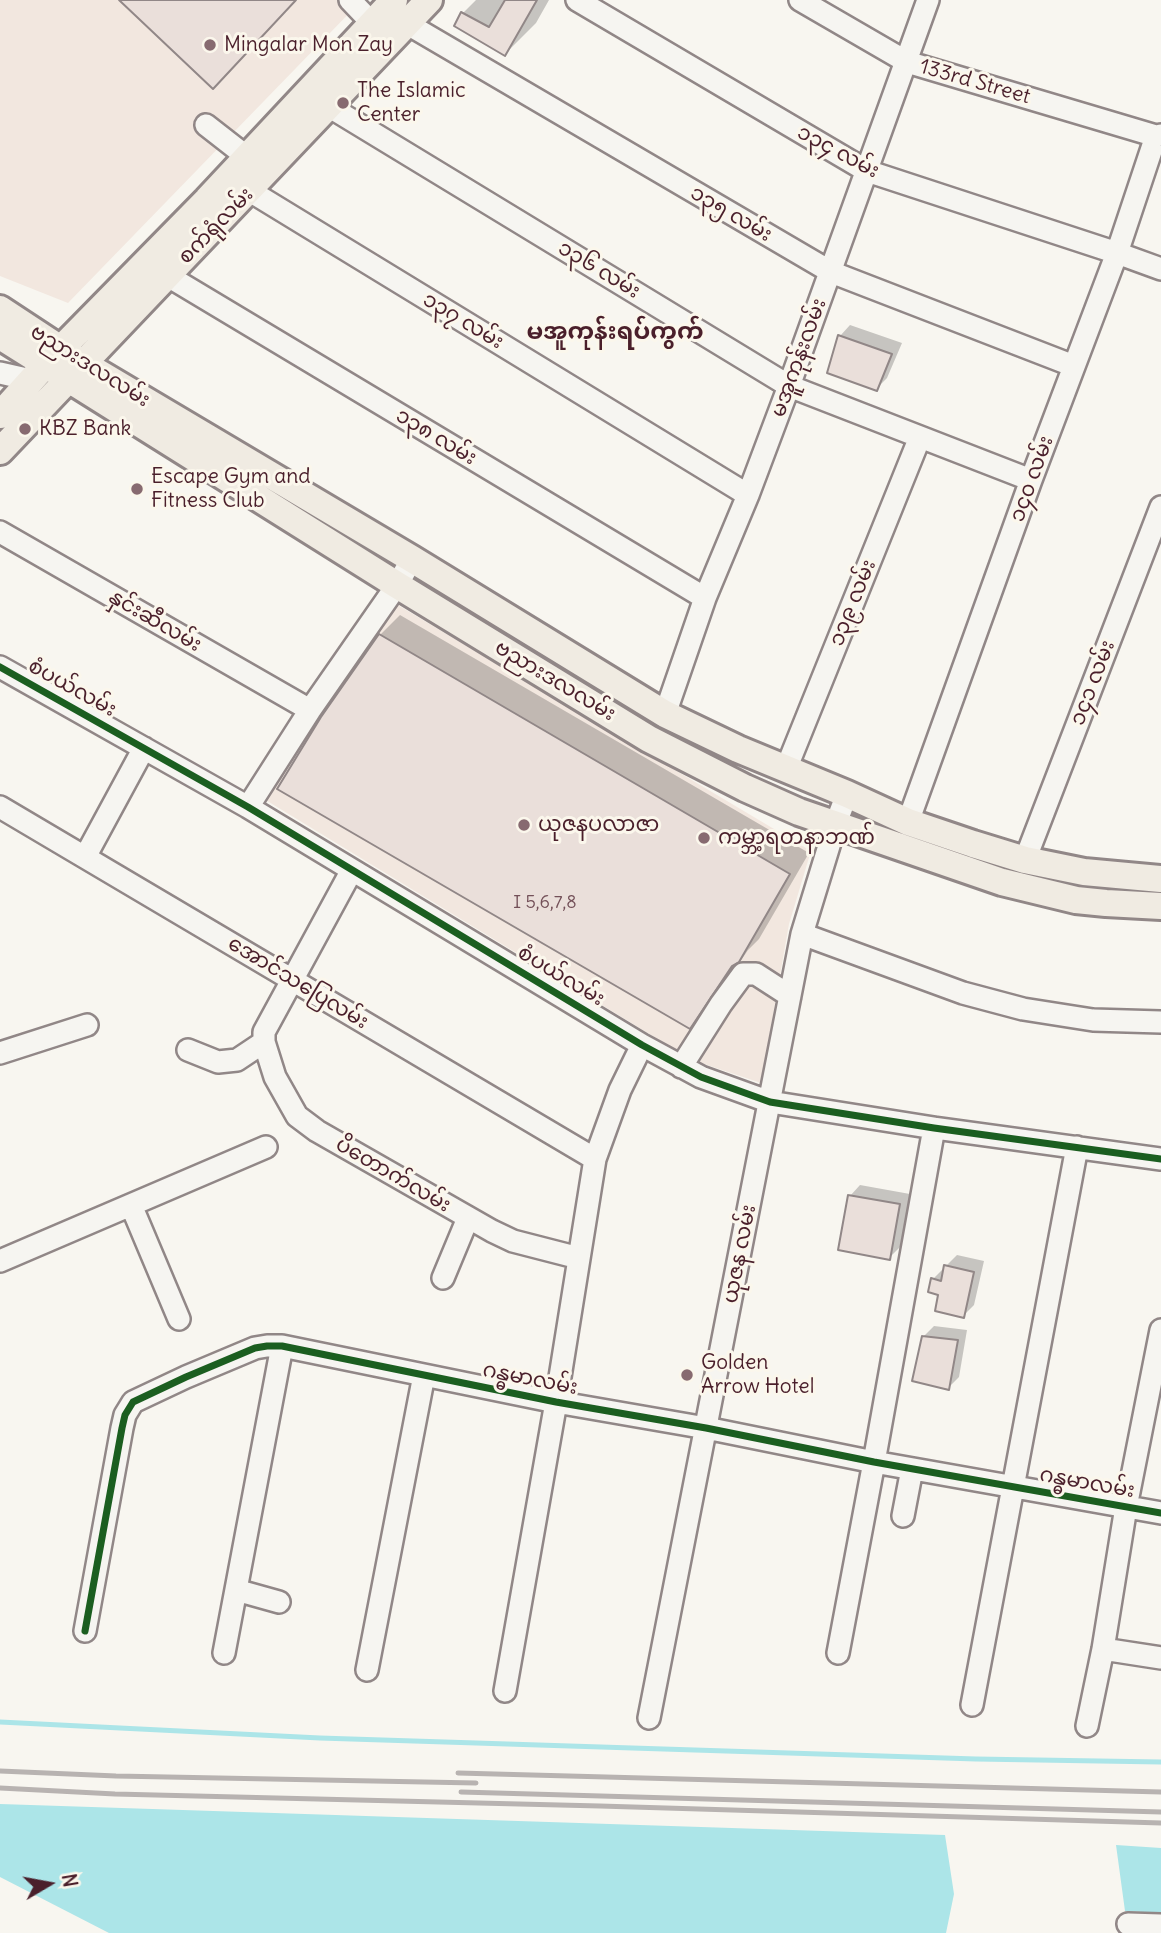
<!DOCTYPE html>
<html>
<head>
<meta charset="utf-8">
<style>
	body { margin:0 }
	#map { position:relative; width:1161px; height:1933px; overflow:hidden; background:#f8f6f0; font-family:Delius,sans-serif }
	canvas { display:block }
	.north { position:absolute; left:14px; top:1849px; width:70px; height:70px; -webkit-text-stroke:5px #fbf7ec; paint-order:stroke; rotate:80deg; font-size:19px; font-weight:700; line-height:28px; text-align:center; color:#4a1f2b }
	.north::after { content:''; display:block; margin:auto; width:24px; height:32px; background:#4a1f2b; clip-path:polygon(50% 0,100% 100%,50% 72%,0 100%) }
</style>
</head>
<body>
<div id="map">
<canvas width="1161" height="1933"></canvas>
<div class="north">N</div>
</div>
<script>
const g = document.querySelector('canvas').getContext('2d');
g.lineJoin = 'round';
function paint(path, color) {
  g.fillStyle = color;
  g.fill(path, 'evenodd');
}
function shape(rows) {
  const path = new Path2D();
  for (const r of rows) {
    path.moveTo(r[0], r[1]);
    for (let i = 2; i < r.length; i += 2) path.lineTo(r[i], r[i + 1]);
  }
  return path;
}
function trace(path, color, width, dash) {
  g.strokeStyle = color;
  g.lineWidth = width;
  g.lineCap = dash ? 'butt' : 'round';
  g.setLineDash(dash || []);
  g.stroke(path);
}
function write(font, color, halo, rows, align = 'center') {
  g.font = font + ' Delius,"Noto Sans Myanmar",sans-serif';
  g.lineWidth = 6;
  g.setLineDash([]);
  g.textBaseline = 'middle';
  g.strokeStyle = halo;
  g.fillStyle = color;
  for (const [text, x, y, turn = 0] of rows) {
    g.save();
    g.translate(x, y);
    g.rotate((+turn || 0) * Math.PI / 180);
    g.textAlign = isNaN(turn) ? turn : align;
    if (halo) g.strokeText(text, 0, 0);
    g.fillText(text, 0, 0);
    g.restore();
  }
}
const built = shape([
	[0,0,362,0,68,303,0,276],
	[381,595,811,851,789,924,761,1083,692,1060,264,799]
]);
const water = shape([
	[0,1804,945,1835,954,1894,946,1933,109,1933,0,1877],
	[1116,1845,1161,1848,1161,1913,1125,1911]
]);
const shadow = shape([
	[476,0,549,0,536,23,505,54,463,13],
	[850,325,902,343,887,378,876,389,840,336],
	[400,615,809,853,759,939,748,950,710,1006,689,1027,380,635],
	[860,1185,910,1194,900,1247,889,1258,850,1196],
	[957,1255,984,1261,974,1305,963,1316,940,1294,933,1279],
	[934,1326,967,1330,959,1377,948,1388,923,1337]
]);
const stream = shape([
	[0,1722,320,1738,976,1759,1161,1762]
]);
const building = shape([
	[119,0,296,0,213,89,119,0],
	[505,0,537,0,505,56,454,26,461,12,489,27,505,0],
	[838,335,892,354,877,391,827,373,838,335],
	[379,634,790,874,739,962,732,966,690,1029,277,789,321,717,379,634],
	[848,1195,900,1204,890,1260,838,1250,848,1195],
	[944,1265,974,1272,964,1318,935,1311,938,1295,928,1292,931,1278,941,1281,944,1265],
	[922,1336,958,1340,949,1390,912,1381,922,1336]
]);
const minor = shape([
	[350,0,372,23],
	[577,0,867,171,1117,253,1161,269],
	[800,0,907,62,1156,136,1161,135],
	[406,23,831,272,1074,366],
	[330,107,789,386,1031,480],
	[206,125,247,157],
	[250,191,748,495],
	[168,276,705,598],
	[0,373,31,380],
	[0,532,310,710],
	[0,667,248,807,642,1045,701,1077,770,1102,934,1128,1161,1159],
	[665,714,705,598,748,495,789,386,928,0],
	[786,769,920,437],
	[0,807,595,1159],
	[248,807,310,710,397,585,412,559],
	[908,822,1031,480,1117,253,1156,136],
	[85,857,144,748],
	[1025,860,1161,507],
	[352,870,264,1032,264,1042,275,1077,297,1116,317,1131,492,1231,513,1241,579,1258],
	[802,934,963,993,1023,1009,1093,1020,1161,1022],
	[188,1050,218,1062,237,1060,264,1042],
	[0,1053,87,1025],
	[681,1067,721,1004,743,974,756,974,790,996],
	[131,1205,179,1319],
	[0,1261,266,1147],
	[443,1278,468,1218],
	[903,1516,912,1469],
	[236,1590,279,1602],
	[85,1631,122,1428,125,1415,133,1402,186,1377,255,1348,267,1346,282,1346,556,1402,706,1428,874,1462,1161,1513],
	[1103,1649,1161,1658],
	[224,1653,282,1346],
	[838,1653,874,1462,934,1128],
	[367,1670,424,1375],
	[505,1691,556,1402,595,1159,620,1090,642,1045],
	[972,1705,1077,1147],
	[649,1718,802,934,836,823,847,794],
	[1087,1726,1103,1649,1126,1507,1161,1330],
	[1128,1924,1161,1925]
]);
const major = shape([
	[0,309,82,363,412,559,665,714,738,749,847,794,908,822,973,844,1025,860,1084,872,1161,879],
	[0,336,397,585,649,739,745,788,799,812,1002,882,1076,900,1106,903,1161,906],
	[0,415,45,365,207,200,394,0],
	[0,451,429,0]
]);
const rail = shape([
	[0,1771,116,1776,476,1783],
	[458,1773,1161,1792],
	[0,1788,115,1794,600,1806,1161,1823],
	[461,1792,1161,1812]
]);
const cycleway = shape([
	[0,667,248,807,642,1045,701,1077,770,1102,934,1128,1161,1159],
	[85,1631,122,1428,125,1415,133,1402,186,1377,255,1348,267,1346,282,1346,556,1402,706,1428,874,1462,1161,1513]
]);
const markers = [
	[210,45,7,"#876a70"],
	[343,103,7,"#876a70"],
	[25,429,7,"#876a70"],
	[137,489,7,"#876a70"],
	[524,825,7,"#876a70"],
	[704,838,7,"#876a70"],
	[687,1375,7,"#876a70"]
];
const numberNames = [
	["I 5,6,7,8",545,903]
];
const poiNames = [
	["Mingalar Mon Zay",224,45],
	["The Islamic",357,91],
	["Center",357,115],
	["KBZ Bank",39,429],
	["Escape Gym and",151,477],
	["Fitness Club",151,501],
	["ယုဇနပလာဇာ",538,825],
	["ကမ္ဘာ့ရတနာဘဏ်",718,838],
	["Golden",701,1363],
	["Arrow Hotel",701,1387]
];
const streetNames = [
	["133rd Street",975,82,16],
	["၁၃၄ လမ်း",838,152,28],
	["၁၃၅ လမ်း",731,214,30],
	["စက်ရုံလမ်း",216,226,-46],
	["၁၃၆ လမ်း",599,270,31],
	["၁၃၇ လမ်း",463,321,31],
	["မအူကုန်းလမ်း",799,358,-70],
	["ဗညားဒလလမ်း",90,366,32],
	["၁၃၈ လမ်း",436,437,31],
	["၁၄၀ လမ်း",1032,479,-70],
	["၁၃၉ လမ်း",853,603,-68],
	["နှင်းဆီလမ်း",155,621,30],
	["ဗညားဒလလမ်း",555,681,31],
	["၁၄၁ လမ်း",1093,683,-69],
	["စံပယ်လမ်း",72,688,29],
	["စံပယ်လမ်း",561,976,31],
	["အောင်သပြေလမ်း",298,983,31],
	["ပိတောက်လမ်း",393,1175,30],
	["ယုဇန လမ်း",740,1254,-79],
	["ဂန္ဓမာလမ်း",530,1379,11],
	["ဂန္ဓမာလမ်း",1087,1483,10]
];
const quarterNames = [
	["မအူကုန်းရပ်ကွက်",615,332]
];
paint(built, '#f2e7df');
paint(water, '#ace5e8');
paint(shadow, '#0003');
trace(stream, '#ace5e8', 5);
paint(building, '#eadfda');
trace(building, '#918787', 2);
trace(minor, '#918787', 26);
trace(major, '#918787', 32);
trace(minor, '#f6f5f1', 21);
trace(major, '#f0ebe2', 26);
trace(rail, '#b8b3b1', 5);
trace(cycleway, '#1b5e20', 7);
for (const [x, y, r, color] of markers) {
  const dot = new Path2D();
  dot.arc(x, y, r, 0, 2 * Math.PI);
  g.fillStyle = color;
  g.fill(dot);
  trace(dot, '#fbf7ec', 2.5);
}
write('18px', '#735058', null, numberNames);
write('21px', '#4a1f2b', '#fbf7ec', poiNames, 'left');
write('21px', '#4a1f2b', '#fbf7ec', streetNames);
write('bold 24px', '#4a1f2b', '#fbf7ec', quarterNames);
</script>
</body>
</html>
